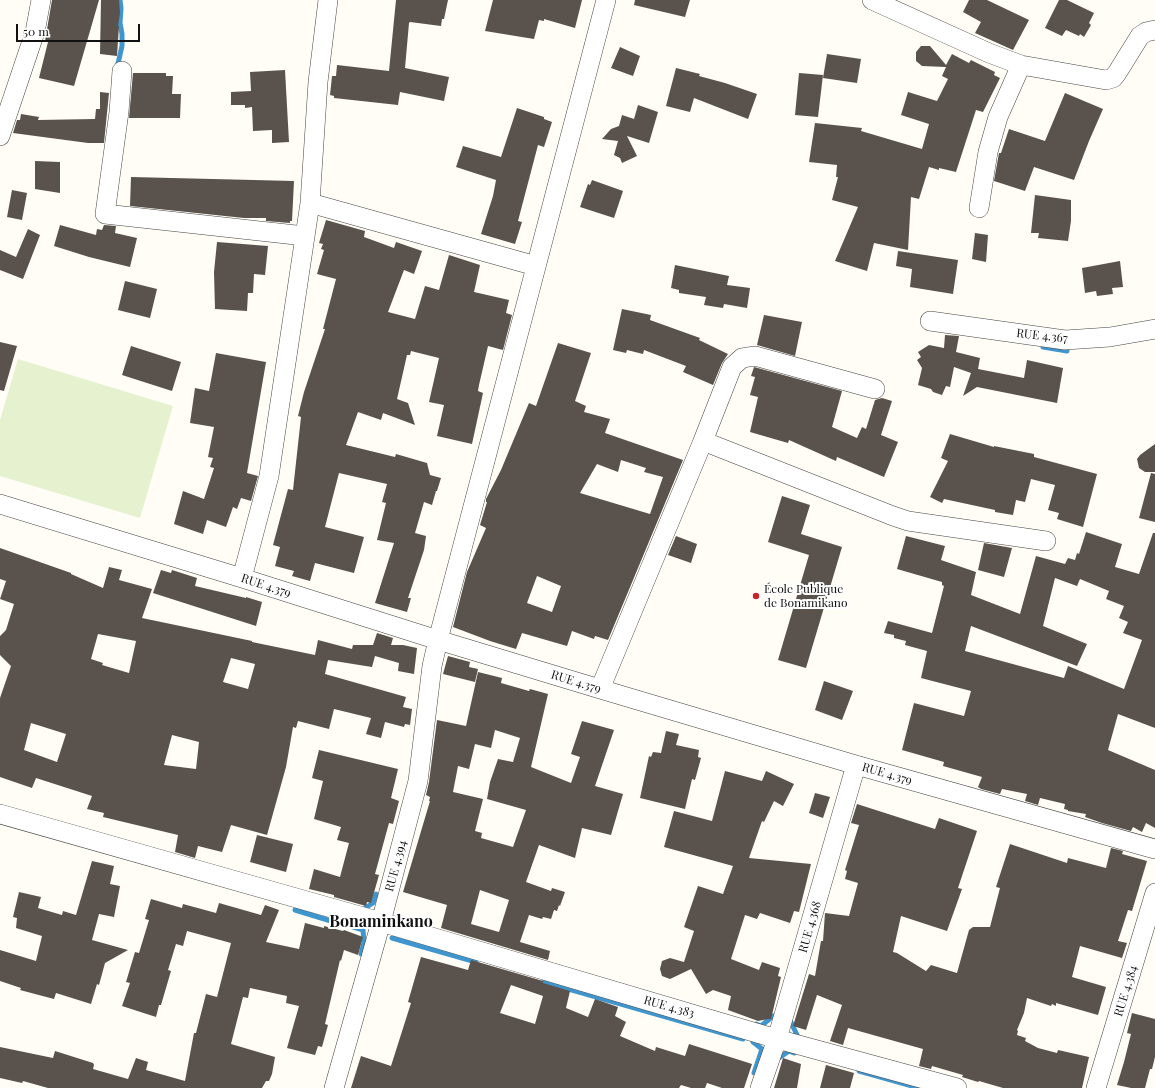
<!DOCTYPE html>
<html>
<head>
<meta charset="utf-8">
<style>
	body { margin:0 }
	#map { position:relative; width:1155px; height:1088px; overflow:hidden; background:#fffdf5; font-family:"Playfair Display",serif }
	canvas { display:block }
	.scale { position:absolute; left:16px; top:24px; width:124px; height:18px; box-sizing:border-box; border:2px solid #111; border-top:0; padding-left:5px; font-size:12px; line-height:14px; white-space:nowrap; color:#111; -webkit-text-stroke:3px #fff; paint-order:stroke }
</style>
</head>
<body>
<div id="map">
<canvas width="1155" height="1088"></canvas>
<div class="scale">50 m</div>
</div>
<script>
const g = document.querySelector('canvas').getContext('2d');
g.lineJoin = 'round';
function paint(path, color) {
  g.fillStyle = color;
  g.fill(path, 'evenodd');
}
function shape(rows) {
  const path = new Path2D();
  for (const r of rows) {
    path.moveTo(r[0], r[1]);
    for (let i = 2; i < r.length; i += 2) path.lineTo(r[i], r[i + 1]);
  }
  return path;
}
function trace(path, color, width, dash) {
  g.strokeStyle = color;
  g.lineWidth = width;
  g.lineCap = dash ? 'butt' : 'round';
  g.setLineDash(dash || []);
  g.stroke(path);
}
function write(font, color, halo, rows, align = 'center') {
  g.font = font + ' "Playfair Display",serif';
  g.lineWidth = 4;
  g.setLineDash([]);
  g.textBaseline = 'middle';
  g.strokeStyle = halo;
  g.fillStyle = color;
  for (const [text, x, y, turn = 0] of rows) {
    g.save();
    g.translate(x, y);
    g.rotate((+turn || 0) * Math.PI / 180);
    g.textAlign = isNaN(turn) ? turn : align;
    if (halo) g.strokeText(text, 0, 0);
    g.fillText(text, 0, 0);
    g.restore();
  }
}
const pitch = shape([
	[18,359,173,406,140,518,0,476,0,420]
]);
const stream = shape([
	[117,68,122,46,122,34,120,23,121,8,120,0],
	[1043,347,1067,351],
	[365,908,373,903,376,894],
	[295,910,331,921],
	[341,923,363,930,364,943,361,954],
	[392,938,476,962],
	[544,982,743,1039],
	[789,1018,797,1035],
	[756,1024,761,1026,773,1016],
	[753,1042,762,1049,754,1073],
	[776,1060,789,1051,794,1053],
	[859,1071,919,1088]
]);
const building = shape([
	[52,0,99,0,74,86,39,78,48,42,45,41],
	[101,0,119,0,120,13,118,26,119,26,117,56,100,54],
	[396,0,448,0,444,19,442,19,441,26,410,22,409,23,405,68,449,77,444,101,400,92,398,105,334,98,334,96,330,95,332,76,336,76,337,65,389,71],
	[493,0,582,0,575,28,544,19,544,21,539,20,534,39,485,31],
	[635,0,690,0,685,17,634,5],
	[969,0,987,0,1029,20,1013,50,975,33,981,22,963,12],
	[1059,0,1067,0,1094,13,1089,23,1091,25,1084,37,1080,34,1079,36,1066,30,1062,36,1045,28],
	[921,46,930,46,946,65,952,54,969,63,971,60,995,72,994,75,1000,78,983,112,976,110,956,172,939,168,939,170,929,167,919,199,911,197,908,250,874,243,867,271,835,261,858,207,832,200,838,177,836,177,837,165,809,162,815,123,862,128,861,131,922,149,929,124,901,115,908,92,937,101,948,79,942,76,946,67,922,66,916,61,916,52],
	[620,47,640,56,633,76,611,68],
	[827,54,861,59,857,83,823,78],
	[676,68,700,74,699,76,725,83,757,94,748,119,694,98,690,112,666,106],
	[285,70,289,142,272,143,272,130,253,131,252,107,245,108,245,105,231,105,231,92,251,91,250,72],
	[133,73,166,73,166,76,173,76,172,94,181,94,180,118,129,118],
	[799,73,823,75,818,117,795,115],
	[100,92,109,93,104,143,88,143,13,133,17,120,20,120,21,114,39,117,38,120,95,119,96,109,100,109],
	[1065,93,1103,109,1089,141,1074,180,1034,167,1025,191,994,181,999,153,1001,153,1009,129,1045,141],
	[638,105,658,112,649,143,627,136,637,156,622,163,620,158,614,155,618,141,602,139,611,129,619,126,622,115,634,119],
	[517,108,544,117,544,119,552,122,544,147,538,145,518,221,522,222,515,244,481,234,493,196,496,180,456,167,463,146,501,157],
	[35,161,60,162,60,193,35,189],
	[131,177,294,181,292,221,290,221,290,223,266,221,266,218,244,218,130,206],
	[592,180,623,191,614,218,580,207,588,184,590,185],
	[12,190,27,193,22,220,7,217],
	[1035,195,1071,200,1071,221,1068,241,1038,238,1039,233,1031,233],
	[326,220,365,231,364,237,394,248,396,242,422,251,414,274,404,270,388,312,415,319,425,286,439,290,449,255,480,265,474,292,509,300,506,313,512,315,503,350,488,346,479,385,478,391,483,393,472,444,437,436,444,405,429,402,439,358,411,351,410,355,407,355,397,399,408,403,415,425,383,413,381,420,358,412,346,445,395,457,396,454,427,463,430,475,441,478,437,491,436,491,432,505,424,502,415,533,426,536,424,550,408,598,411,598,407,612,375,603,394,543,377,540,386,503,382,502,387,484,339,473,325,527,364,537,354,573,315,563,310,581,292,576,294,571,275,566,280,547,273,545,288,489,293,490,301,417,298,416,304,392,325,329,323,329,336,279,317,274,324,250,321,249,323,244,319,243],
	[60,225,96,235,97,229,102,230,104,225,116,226,115,233,137,238,130,267,89,257,54,246],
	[28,229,40,235,23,279,0,270,0,250,16,257],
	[975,233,988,235,986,262,972,259],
	[217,242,268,246,265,275,254,274,253,293,248,293,247,311,215,309,214,272],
	[898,251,958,260,953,294,910,287,912,269,896,266],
	[1120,261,1123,287,1112,288,1113,294,1097,296,1096,291,1085,293,1082,268],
	[675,265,729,276,727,285,750,288,747,308,724,304,723,308,704,305,706,297,679,293,679,290,671,288],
	[125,281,157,289,150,318,118,310],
	[622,309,651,315,650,320,700,338,699,340,728,354,722,363,713,385,683,372,686,366,644,350,643,354,627,350,626,353,613,350],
	[764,315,802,322,795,356,757,345],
	[945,335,959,336,956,352,980,358,978,369,1024,378,1027,360,1063,368,1057,403,977,387,963,396,971,373,954,367,950,387,946,386,942,395,933,392,931,389,918,385,922,368,917,360,921,357,918,352,929,345,944,348],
	[0,342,17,346,4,391,0,390],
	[558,343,591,353,575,401,586,406,584,412,610,419,605,433,683,460,608,640,595,636,594,639,572,631,567,646,522,633,516,649,490,641,453,627,467,572,486,528,480,525,487,502,486,502,486,499,501,470,529,403,536,406],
	[621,460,646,468,644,472,663,477,650,514,580,493,597,464,618,472],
	[537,576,561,586,552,612,527,603],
	[131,346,181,362,172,391,122,375],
	[216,353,266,362,247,473,258,476,251,501,241,498,237,509,233,507,226,527,207,520,203,534,174,524,183,491,204,499,214,468,210,467,213,458,208,457,214,427,190,423,195,388,209,391],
	[754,367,842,391,832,427,857,438,862,427,866,429,875,400,882,398,892,401,881,435,898,442,884,477,837,457,836,461,789,440,788,443,750,432,758,397,750,395,755,377,751,376],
	[950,434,994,447,994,446,1034,454,1034,457,1097,474,1083,527,1057,519,1059,513,1048,510,1055,485,1031,479,1025,502,1016,500,1013,515,995,512,995,510,944,499,942,503,930,497,948,461,941,458],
	[1155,444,1155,472,1145,472,1139,468,1137,459,1140,455],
	[1151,473,1155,474,1155,522,1139,518],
	[782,496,810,505,801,534,842,547,806,668,778,660,809,555,768,542],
	[1086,532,1122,544,1115,567,1139,574,1153,533,1155,533,1155,728,1118,714,1108,750,1155,770,1155,828,1146,823,1142,832,1133,827,1131,831,1102,823,1085,817,1086,814,1068,811,1068,810,1064,809,1065,804,1040,798,1038,805,1025,801,1027,794,1002,789,1000,794,981,789,978,787,982,777,943,766,944,762,902,750,914,703,964,716,971,691,921,678,927,651,905,645,906,641,894,638,894,635,884,633,888,621,932,633,944,586,942,585,942,582,897,569,906,536,945,546,941,560,976,572,971,595,1020,614,1036,556,1065,564,1068,558,1075,560,1077,553,1079,554],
	[1055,578,1077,586,1080,579,1109,591,1106,599,1124,606,1119,618,1128,622,1123,633,1142,640,1124,689,1068,666,1064,678,965,651,971,626,1077,666,1087,644,1043,626],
	[676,536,697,544,691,563,668,555],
	[984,543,1012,548,1004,577,978,570],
	[0,548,71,573,71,574,103,588,109,567,122,570,119,580,152,589,142,618,252,641,252,642,315,655,318,640,352,649,353,645,373,645,377,633,393,638,391,645,403,645,417,648,414,674,398,671,399,663,375,656,372,667,328,660,325,674,406,697,403,707,412,709,410,725,405,724,404,727,385,722,381,738,366,734,371,718,334,709,329,729,298,721,296,728,293,727,286,767,267,835,231,825,222,852,198,846,195,858,175,852,178,835,103,817,104,813,87,809,92,796,36,778,32,788,0,777,0,698,11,666,0,655,0,636,6,630,14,604,0,599,6,581,0,579],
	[98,634,136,641,129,673,102,665,103,663,91,659],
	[231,658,255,664,248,689,223,682],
	[31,723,66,734,57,762,24,750],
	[172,735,199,742,196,769,164,765],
	[161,570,171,573,172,570,197,578,195,586,246,598,246,597,262,602,256,626,153,593],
	[448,656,470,662,469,667,478,669,475,682,443,674],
	[478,672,502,678,501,683,529,691,530,689,548,694,531,767,571,783,580,757,571,754,582,721,614,730,595,786,623,794,611,835,582,828,575,858,539,845,526,882,551,891,552,888,565,892,560,906,559,905,557,911,554,910,551,919,543,917,542,919,529,915,520,942,550,951,548,960,441,928,447,905,403,892,430,801,429,801,430,797,426,795,429,782,437,720,466,726],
	[495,730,520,738,513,762,498,759,490,782,487,799,526,810,513,847,481,838,482,833,475,831,483,799,453,792,458,766,469,769,475,744,491,748],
	[480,890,509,900,499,932,471,924],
	[824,681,853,691,842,720,815,710],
	[666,731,679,734,676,745,699,750,698,757,701,758,695,780,692,779,685,809,640,798,649,756,651,757,653,752,661,753],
	[319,750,398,769,391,798,399,801,393,824,389,823,375,874,379,875,371,903,367,902,366,906,334,897,334,895,309,889,314,869,340,877,349,843,337,840,341,827,314,819,323,781,312,778],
	[725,771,762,781,766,771,794,784,783,806,774,801,764,822,762,821,749,858,811,864,799,912,794,911,790,923,760,913,757,919,745,915,731,959,759,970,762,962,780,968,778,976,781,977,771,1019,768,1019,758,1021,728,1010,731,996,713,990,706,994,691,969,670,979,662,976,660,969,662,961,670,958,684,962,694,931,684,927,698,886,723,894,733,866,664,847,674,811,712,821],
	[815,793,830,797,823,818,809,813],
	[857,804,935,829,939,818,977,831,958,888,962,889,947,931,901,916,893,952,897,953,926,971,931,965,957,973,969,930,973,927,990,927,1000,888,996,887,1010,844,1067,863,1068,858,1106,868,1111,848,1123,851,1122,854,1147,861,1132,911,1128,910,1118,941,1127,943,1122,958,1080,946,1072,977,1106,987,1098,1015,1056,1003,1056,1006,1052,1004,1051,1006,1027,998,1024,1013,1017,1030,1018,1031,1017,1035,1026,1038,1025,1041,1038,1048,1057,1053,1058,1050,1089,1057,1082,1088,1003,1088,979,1081,978,1082,962,1077,963,1075,932,1066,931,1069,919,1066,923,1049,848,1028,843,1045,830,1041,842,1005,817,995,806,1030,793,1026,809,974,815,976,821,941,823,941,825,913,849,916,858,883,845,879,847,871,845,870,859,825,851,823],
	[257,835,293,844,286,872,250,862],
	[92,861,114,866,110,884,120,886,114,917,99,914,92,940,128,950,105,963,99,985,97,984,91,1004,56,993,54,999,20,990,21,988,0,981,0,950,36,961,42,936,16,928,17,918,13,917,19,892,41,897,38,908,62,915,63,911,76,915],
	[151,899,182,908,183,904,216,913,219,903,261,915,265,905,279,910,266,942,299,949,305,923,324,928,324,926,343,931,344,930,363,937,358,955,344,950,341,961,340,960,325,1024,328,1025,322,1047,318,1046,315,1055,287,1048,299,1006,286,1003,287,996,250,988,248,998,243,997,231,1044,275,1057,272,1074,269,1081,266,1081,262,1088,48,1088,23,1081,22,1083,0,1078,0,1047,53,1058,55,1051,93,1063,94,1065,93,1069,128,1079,136,1058,148,1062,146,1070,185,1081,194,1033,196,1033,206,994,217,997,231,943,187,931,183,946,176,944,168,970,171,971,161,1005,159,1005,156,1017,122,1006,130,983,126,982,135,952,139,953,149,920,145,919],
	[421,957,468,970,471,960,543,981,543,983,570,991,566,1008,588,1017,595,999,618,1007,615,1016,626,1022,620,1036,655,1051,656,1047,685,1056,689,1044,752,1064,744,1088,722,1088,707,1083,705,1088,691,1088,681,1085,679,1088,351,1088,361,1056,391,1066,411,1003,408,1002],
	[511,985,543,996,535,1024,500,1013],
	[1132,1013,1155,1019,1155,1057,1152,1069,1150,1069,1145,1088,1131,1088,1117,1085,1124,1062,1131,1034,1127,1033],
	[783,1058,801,1064,797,1088,774,1088],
	[826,1065,854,1073,850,1088,820,1088]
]);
const street = shape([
	[872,0,989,53,1021,65,1106,80,1113,78,1117,73,1140,36,1146,32,1155,30],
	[122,71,119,112,105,214,305,236],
	[0,136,35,32,41,0],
	[310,203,536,266],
	[979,208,988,152,998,117,1021,65],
	[930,321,1065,340,1110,337,1155,329],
	[703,441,732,367,742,358,755,356,875,389],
	[0,504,242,578,438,640,600,689,856,765,1155,849],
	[242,578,269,476,310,203,318,82,328,0],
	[600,689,703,441,893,516,908,521,1046,541],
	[0,814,381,922,777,1039,957,1088],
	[334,1088,381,922,418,781,432,666,438,640,606,0],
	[760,1088,777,1039,856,765],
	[1096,1088,1155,893]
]);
const markers = [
	[756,596,4,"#c4262e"]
];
const streetNames = [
	["RUE 4.367",1042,336,6],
	["RUE 4.379",266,586,18],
	["RUE 4.379",576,682,17],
	["RUE 4.379",887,774,16],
	["RUE 4.394",396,866,-75],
	["RUE 4.368",810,927,-74],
	["RUE 4.384",1126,991,-73],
	["RUE 4.383",669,1007,16]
];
const poiNames = [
	["École Publique",764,589],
	["de Bonamikano",764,603]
];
const districtNames = [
	["Bonaminkano",381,922]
];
paint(pitch, '#e6f2cf');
trace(stream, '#3f96cf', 5);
paint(building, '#5a524d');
trace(street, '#444', 20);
trace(street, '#fff', 19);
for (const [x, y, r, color] of markers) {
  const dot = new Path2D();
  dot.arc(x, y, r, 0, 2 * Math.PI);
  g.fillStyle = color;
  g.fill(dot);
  trace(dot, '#fff', 1.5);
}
write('12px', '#111', '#fff', streetNames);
write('12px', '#111', '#fff', poiNames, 'left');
write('bold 16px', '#111', '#fff', districtNames);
</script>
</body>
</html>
